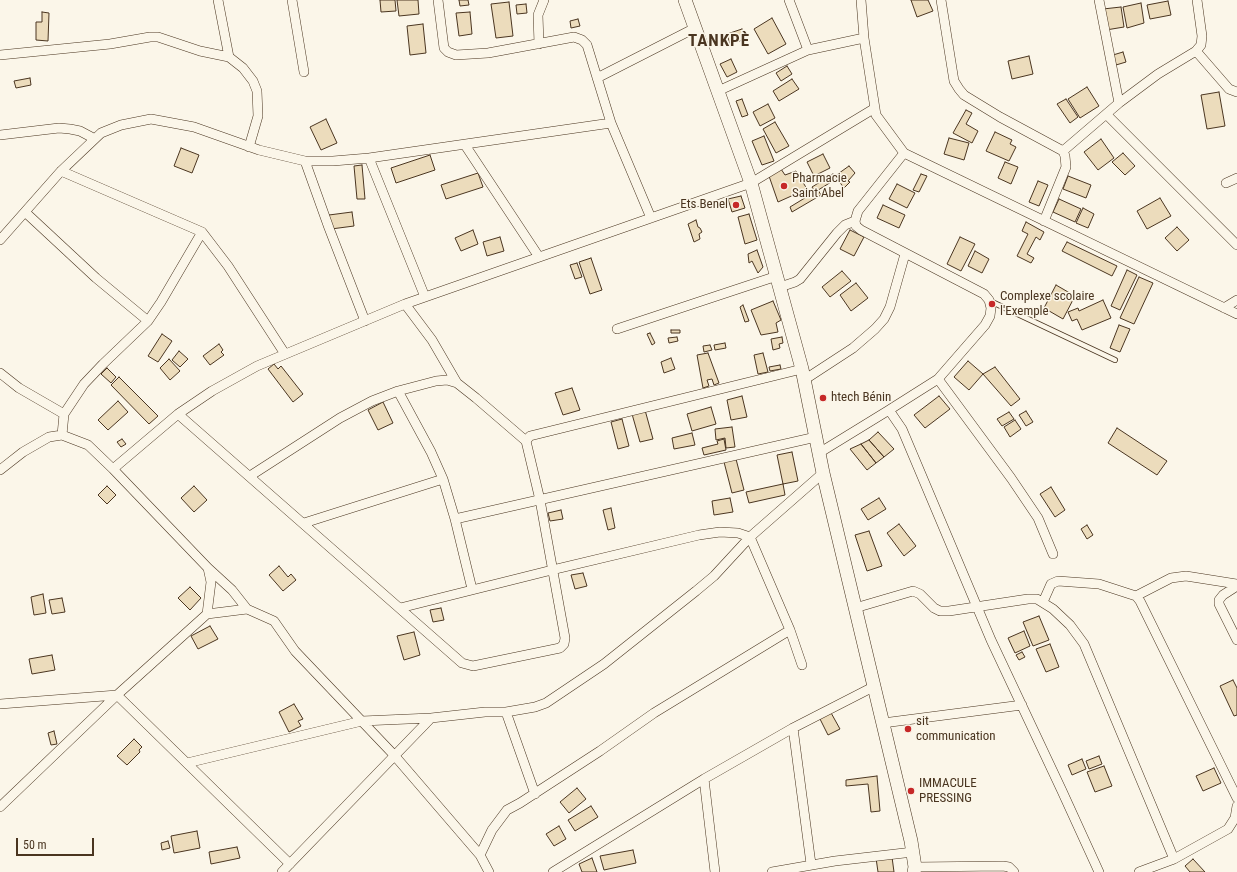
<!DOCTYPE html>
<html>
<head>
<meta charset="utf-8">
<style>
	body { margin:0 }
	#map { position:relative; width:1237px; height:872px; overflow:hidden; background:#fbf6e9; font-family:"Roboto Condensed",sans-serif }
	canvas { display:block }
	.scale { position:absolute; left:16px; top:838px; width:78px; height:18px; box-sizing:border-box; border:2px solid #4a3520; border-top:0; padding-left:5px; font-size:12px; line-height:14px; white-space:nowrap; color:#4a3520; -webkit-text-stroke:3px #fbf6e9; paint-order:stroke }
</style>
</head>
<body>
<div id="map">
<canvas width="1237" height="872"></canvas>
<div class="scale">50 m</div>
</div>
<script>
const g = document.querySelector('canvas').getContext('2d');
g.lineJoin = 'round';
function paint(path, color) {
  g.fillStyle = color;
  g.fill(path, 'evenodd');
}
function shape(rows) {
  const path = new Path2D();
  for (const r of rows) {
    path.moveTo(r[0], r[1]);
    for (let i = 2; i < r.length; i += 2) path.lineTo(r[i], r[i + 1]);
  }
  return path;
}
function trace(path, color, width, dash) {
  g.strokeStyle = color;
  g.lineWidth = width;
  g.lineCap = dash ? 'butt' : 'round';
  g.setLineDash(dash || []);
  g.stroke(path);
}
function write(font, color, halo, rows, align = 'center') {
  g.font = font + ' "Roboto Condensed",sans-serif';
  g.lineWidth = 3;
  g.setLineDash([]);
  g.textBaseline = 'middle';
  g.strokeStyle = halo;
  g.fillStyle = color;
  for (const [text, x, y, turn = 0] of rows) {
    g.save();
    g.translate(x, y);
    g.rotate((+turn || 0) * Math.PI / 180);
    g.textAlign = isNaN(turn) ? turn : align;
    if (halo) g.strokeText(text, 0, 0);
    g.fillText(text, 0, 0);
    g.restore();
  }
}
const building = shape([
	[380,0,395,0,396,11,381,12,380,0],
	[397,0,418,0,419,14,399,16,397,0],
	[459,0,468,0,469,5,460,6,459,0],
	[911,0,928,0,933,11,917,17,911,0],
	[1168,1,1171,15,1150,19,1147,5,1168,1],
	[509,2,513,36,496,38,491,4,509,2],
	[1141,3,1144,23,1127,28,1123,7,1141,3],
	[526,4,527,13,517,14,516,5,526,4],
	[1121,7,1124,27,1106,30,1103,9,1121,7],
	[42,12,49,13,48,41,36,40,36,22,42,22,42,12],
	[470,12,472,34,459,36,456,13,470,12],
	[772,18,786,44,768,54,754,29,772,18],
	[578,19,580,26,571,28,570,21,578,19],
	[423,24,426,53,410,55,407,26,423,24],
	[742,29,746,39,730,44,727,34,742,29],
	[1123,52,1126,62,1116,65,1113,55,1123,52],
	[1029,56,1033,74,1012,79,1008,61,1029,56],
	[731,59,737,72,727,77,720,64,731,59],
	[787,66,792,74,781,81,776,73,787,66],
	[30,78,31,85,16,88,14,81,30,78],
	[792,79,799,89,779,101,773,91,792,79],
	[1087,87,1099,106,1080,118,1068,99,1087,87],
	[1219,92,1225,126,1207,129,1201,95,1219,92],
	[742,99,748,115,742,117,736,101,742,99],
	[1066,99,1078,117,1070,123,1057,104,1066,99],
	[768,104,775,118,760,126,753,112,768,104],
	[966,110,972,113,966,124,978,131,972,143,953,133,966,110],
	[326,119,337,143,321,150,310,127,326,119],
	[775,122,789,146,776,153,763,129,775,122],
	[995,132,1012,140,1010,144,1016,147,1009,161,986,151,995,132],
	[764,136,774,161,762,165,752,141,764,136],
	[949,138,969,143,964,160,944,154,949,138],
	[1101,139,1114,158,1098,170,1084,152,1101,139],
	[181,148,199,155,192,173,174,166,181,148],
	[1123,153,1135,166,1125,175,1112,162,1123,153],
	[823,154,830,168,814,176,807,162,823,154],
	[430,155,435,170,396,183,391,168,430,155],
	[1005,162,1018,167,1011,184,998,178,1005,162],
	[362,165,365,199,357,199,354,166,362,165],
	[849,166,855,173,848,181,850,182,844,188,835,176,849,166],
	[781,169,785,175,796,171,807,189,778,202,769,176,781,169],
	[478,173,483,187,446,199,441,185,478,173],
	[833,174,836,179,815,192,812,187,833,174],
	[921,174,927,176,919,192,913,190,921,174],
	[1068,176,1091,185,1086,198,1063,189,1068,176],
	[1038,181,1048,185,1039,206,1029,202,1038,181],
	[897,184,915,193,907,208,889,199,897,184],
	[818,190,821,195,792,212,790,207,818,190],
	[741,196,745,208,732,212,728,199,741,196],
	[1160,198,1171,216,1147,229,1137,211,1160,198],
	[1059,199,1081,209,1075,222,1053,212,1059,199],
	[883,205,905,215,899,228,877,218,883,205],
	[1083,208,1094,214,1088,228,1076,223,1083,208],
	[352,212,354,226,331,229,329,215,352,212],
	[749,214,757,240,745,244,738,217,749,214],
	[696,220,698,227,700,228,702,232,699,234,700,239,694,242,688,224,696,220],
	[1026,222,1044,232,1040,240,1036,237,1027,254,1034,258,1031,263,1017,256,1028,234,1022,231,1026,222],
	[1177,227,1189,240,1177,251,1165,238,1177,227],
	[473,230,478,244,461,251,455,238,473,230],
	[850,230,864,237,854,256,840,249,850,230],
	[500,237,504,251,487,256,483,242,500,237],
	[960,237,975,244,961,271,947,264,960,237],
	[1067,242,1117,266,1112,276,1062,251,1067,242],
	[757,250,763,267,758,273,752,261,749,263,748,254,757,250],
	[975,251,989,259,982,273,968,266,975,251],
	[591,258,602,290,590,294,579,262,591,258],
	[577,263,582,277,575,279,570,265,577,263],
	[1127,270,1137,275,1120,310,1111,306,1127,270],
	[842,271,851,281,830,297,822,287,842,271],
	[1139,277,1153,283,1134,324,1120,318,1139,277],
	[856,283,868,298,851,311,840,295,856,283],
	[1056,285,1075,296,1063,319,1044,308,1056,285],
	[1103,300,1111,318,1082,330,1077,319,1072,321,1068,312,1078,308,1079,311,1103,300],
	[773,301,781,320,776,323,778,332,761,335,751,310,773,301],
	[743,305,749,321,745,322,740,307,743,305],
	[1119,325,1130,329,1120,352,1110,348,1119,325],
	[671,330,680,330,680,333,671,333,671,330],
	[650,333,655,343,652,345,647,334,650,333],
	[162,334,172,341,158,362,148,356,162,334],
	[677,337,678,341,669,343,668,338,677,337],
	[782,337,783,343,779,344,780,348,773,350,771,339,782,337],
	[725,343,726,348,715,350,714,345,725,343],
	[219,344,223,350,221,352,224,355,210,365,203,356,219,344],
	[710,345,712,350,704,352,703,346,710,345],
	[179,351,188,359,180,367,172,360,179,351],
	[708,353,719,383,714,385,712,379,707,380,709,386,703,388,697,355,708,353],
	[763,353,768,372,758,374,754,355,763,353],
	[671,358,675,369,664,373,661,362,671,358],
	[169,359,180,371,170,380,160,368,169,359],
	[968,361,983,374,969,390,954,377,968,361],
	[274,364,278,369,281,366,303,394,293,402,268,369,274,364],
	[780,365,781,369,770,371,769,367,780,365],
	[995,367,1020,399,1011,406,983,374,995,367],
	[107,368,116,377,111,383,101,374,107,368],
	[119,377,158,416,149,424,111,385,119,377],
	[572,388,580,410,563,415,555,393,572,388],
	[742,396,747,417,731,420,727,400,742,396],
	[939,396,950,409,925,428,914,415,939,396],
	[118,401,128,412,108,430,98,420,118,401],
	[383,402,393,423,378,430,368,410,383,402],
	[711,407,716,424,692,431,687,414,711,407],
	[645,410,653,439,640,442,632,414,645,410],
	[1026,411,1033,422,1026,426,1019,415,1026,411],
	[1009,412,1014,419,1002,426,997,419,1009,412],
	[622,419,629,446,618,449,611,422,622,419],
	[1015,420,1021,429,1010,437,1004,427,1015,420],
	[732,427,735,447,726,448,725,438,716,440,715,429,732,427],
	[1117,428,1167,461,1157,475,1108,443,1117,428],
	[878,432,894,449,884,457,869,440,878,432],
	[692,433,695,445,674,449,672,438,692,433],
	[122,439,126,444,121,447,117,442,122,439],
	[724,439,726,450,704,455,702,448,718,444,717,441,724,439],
	[869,440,884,457,876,463,861,444,869,440],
	[861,444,876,463,867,470,850,449,861,444],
	[792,452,798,481,783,484,777,455,792,452],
	[736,459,744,490,732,493,724,462,736,459],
	[783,484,785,495,749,503,746,492,783,484],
	[107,486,116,495,107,504,98,495,107,486],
	[194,486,207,500,194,512,181,498,194,486],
	[1051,487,1065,510,1055,517,1040,494,1051,487],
	[730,498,733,512,714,515,712,501,730,498],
	[879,498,886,509,868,520,861,509,879,498],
	[611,508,615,528,608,530,603,510,611,508],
	[561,510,563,519,550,521,548,513,561,510],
	[899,524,916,546,904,556,887,533,899,524],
	[1087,525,1093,535,1087,539,1081,529,1087,525],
	[869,531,882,566,867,571,855,535,869,531],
	[279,566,288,577,291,574,296,580,283,591,269,575,279,566],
	[583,573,587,586,575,589,571,575,583,573],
	[190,587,201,598,190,610,178,598,190,587],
	[43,594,46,613,34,615,31,597,43,594],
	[62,598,65,612,52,614,49,600,62,598],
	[441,608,444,620,433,622,430,610,441,608],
	[1039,616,1049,640,1033,646,1023,622,1039,616],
	[210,626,218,639,198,649,191,636,210,626],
	[1024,631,1030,646,1015,653,1008,638,1024,631],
	[414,632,420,655,404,660,397,636,414,632],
	[1050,644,1059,667,1046,672,1036,649,1050,644],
	[1022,652,1025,657,1019,660,1016,655,1022,652],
	[52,655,55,670,32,674,29,659,52,655],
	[1233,680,1237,688,1237,715,1234,716,1220,686,1233,680],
	[294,704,303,719,298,721,301,726,289,732,279,712,294,704],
	[830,711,840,729,828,735,819,717,830,711],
	[54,731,57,744,51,745,48,733,54,731],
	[134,739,142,747,139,750,140,752,127,765,117,756,134,739],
	[1099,756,1102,764,1089,769,1086,761,1099,756],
	[1082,759,1086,769,1072,775,1068,765,1082,759],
	[1104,766,1112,786,1095,792,1087,772,1104,766],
	[1214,768,1221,783,1203,791,1196,776,1214,768],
	[877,776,880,811,871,812,868,784,846,786,846,780,877,776],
	[577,788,586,799,569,813,560,802,577,788],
	[591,806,598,817,575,831,568,820,591,806],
	[559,826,566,839,554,846,546,834,559,826],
	[197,831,200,848,174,853,171,836,197,831],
	[168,841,170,848,162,850,161,843,168,841],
	[237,847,240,858,211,864,209,852,237,847],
	[633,850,636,863,604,870,600,856,633,850],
	[892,857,894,872,878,872,876,858,892,857],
	[592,858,597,872,582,872,579,864,592,858],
	[1193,859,1205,872,1190,872,1185,866,1193,859]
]);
const lane = shape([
	[990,301,1115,360]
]);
const street = shape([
	[218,0,229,57,243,68,253,81,257,91,258,116,249,147],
	[292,0,304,72],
	[438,0,444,48,448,52,456,55,488,53,574,37,582,40,587,45,611,123,651,218],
	[789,0,808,50],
	[941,0,954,81,959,89,964,95,1000,117,1063,151],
	[1099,0,1119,103],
	[864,38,876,115,904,153,1237,314],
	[539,44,538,15,544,0],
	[1196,51,1229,89,1237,92],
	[0,55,110,44,150,37,158,37,200,51,229,57],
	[597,78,695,28],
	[718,91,808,50,864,38,861,0],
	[1106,114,1237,245],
	[0,135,59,128,70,129,80,131,95,139],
	[465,145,539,257],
	[904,153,858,211,855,221,856,226,861,230,984,294,989,300,991,308,990,316,985,325,938,379],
	[369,158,425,297],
	[305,161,329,228,365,321],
	[61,171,202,232,228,266,285,354],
	[1226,183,1237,178],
	[25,212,96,278,148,321],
	[1044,221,1066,167,1065,156,1063,151,1119,103,1158,74,1196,51,1201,45,1202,36,1197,0],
	[0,240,61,171,101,133,121,125,151,119,194,127,259,150,305,161,333,161,369,158,611,123],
	[780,287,795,282,800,279,837,233,845,225,855,221],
	[405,304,432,340,457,383],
	[1224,308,1237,300],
	[617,329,777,276],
	[0,373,19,388,64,414],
	[804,380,853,348,875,329,884,319,890,307,905,254],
	[398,391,431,452,443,479,455,519,472,589],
	[889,410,938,379,1011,478,1038,518,1053,554],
	[178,414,462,663,473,666,560,648,564,644,565,638,540,500,526,441,476,398,457,383,447,380,436,381,398,391,372,401,340,418,250,476],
	[62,435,64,414,84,384,103,364,148,321,161,302,202,232],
	[526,441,530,436,802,369],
	[819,453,889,410,902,429,991,640,1062,791,1099,872],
	[113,469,178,414,212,391,257,366,405,304,751,183,875,108],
	[0,470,23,452,49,437,62,435,88,445,113,469,208,568,232,590,247,609,274,621,295,651,394,755,480,855],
	[455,519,816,437],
	[304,523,443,479],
	[1237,586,1223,595,1219,600,1219,604,1237,640],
	[1136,596,1171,578,1186,576,1237,584],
	[1043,602,1051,584,1058,581,1099,584,1136,596,1140,601,1237,798],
	[400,608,552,570,699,535,720,532,738,533,750,537,790,630,802,665],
	[855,608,913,591,920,594,934,608,940,611,949,611,1028,599,1037,599,1053,609,1070,625,1084,644,1174,859],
	[207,614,211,582,208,568],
	[0,704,117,695,290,864],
	[506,712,535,794],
	[883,723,1022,705],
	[793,728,811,864],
	[187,763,362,721,431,718,485,712,506,712,535,707,546,703,604,664,696,591,714,576,750,537,823,473],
	[704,779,715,872],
	[0,807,117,695,207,614,247,609],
	[915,867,1003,866,1009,867,1014,872],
	[282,872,431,718],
	[489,872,480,855,492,830,507,810,520,803,600,751,654,713,790,630],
	[553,872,704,779,793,728,873,687],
	[772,872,835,861,913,852],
	[1139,872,1174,859,1228,829,1235,818,1237,806]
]);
const secondary = shape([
	[685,0,751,183,802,369,823,473,911,841,915,867,914,872]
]);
const markers = [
	[784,186,4,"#c62828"],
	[736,205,4,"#c62828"],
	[992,304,4,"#c62828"],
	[823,398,4,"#c62828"],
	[908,729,4,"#c62828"],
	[911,791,4,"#c62828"]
];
const poiNames = [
	["Pharmacie",792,179],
	["Saint Abel",792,194],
	["Ets Benel",728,205,"right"],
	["Complexe scolaire",1000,297],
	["l'Exemple",1000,312],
	["htech Bénin",831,398],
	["sit",916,722],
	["communication",916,737],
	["IMMACULE",919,784],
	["PRESSING",919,799]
];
const districtNames = [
	["TANKPÈ",719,42]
];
paint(building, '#ecdcbc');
trace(building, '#4a3520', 1);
trace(lane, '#4a3520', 6);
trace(street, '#4a3520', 10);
trace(secondary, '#4a3520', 14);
trace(lane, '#fbf6e9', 4.5);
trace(street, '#fbf6e9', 9);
trace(secondary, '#fbf6e9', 13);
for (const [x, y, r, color] of markers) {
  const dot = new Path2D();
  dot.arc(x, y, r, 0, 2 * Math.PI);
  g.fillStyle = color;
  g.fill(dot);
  trace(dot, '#fbf6e9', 1.5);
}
write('13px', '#4a3520', '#fbf6e9', poiNames, 'left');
g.letterSpacing = '1px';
write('bold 17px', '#4a3520', '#fbf6e9', districtNames);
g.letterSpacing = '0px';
</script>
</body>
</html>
